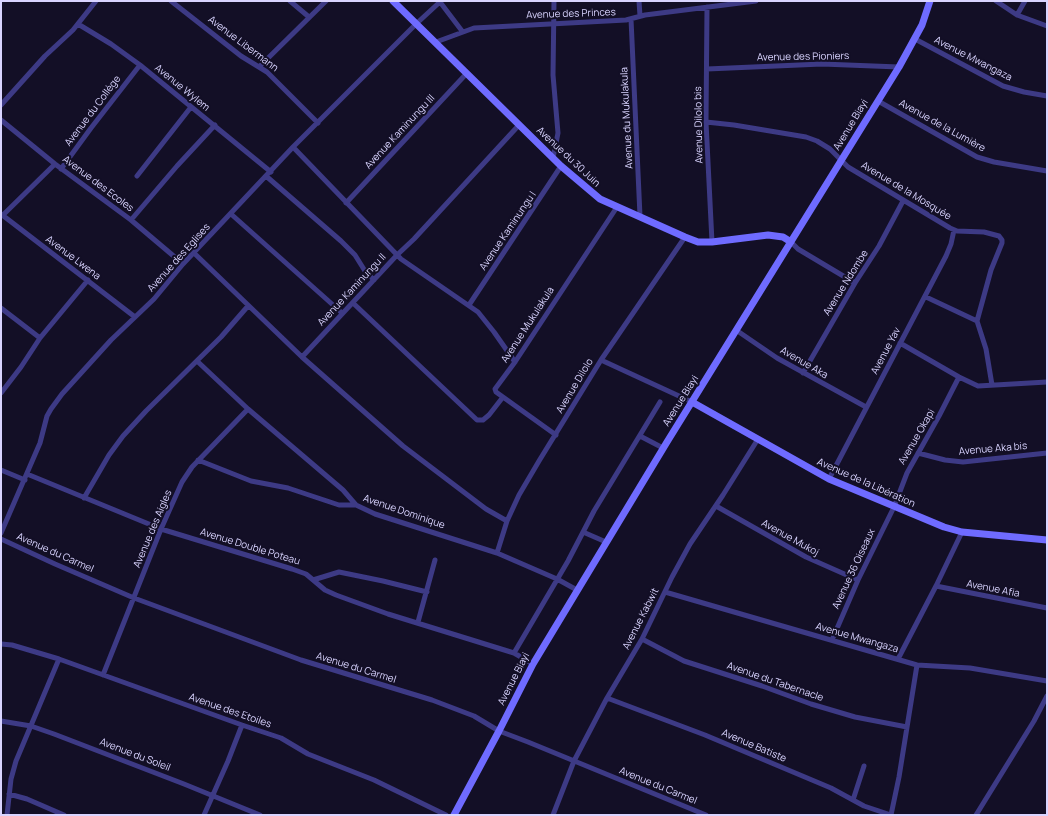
<!DOCTYPE html>
<html>
<head>
<meta charset="utf-8">
<style>
	body { margin:0 }
	#map { position:relative; width:1048px; height:816px; overflow:hidden; background:#130f26; font-family:Manrope,sans-serif }
	canvas { display:block }
	.frame { position:absolute; inset:0; border:2px solid #d9d4ff; pointer-events:none }
</style>
</head>
<body>
<div id="map">
<canvas width="1048" height="816"></canvas>
<div class="frame"></div>
</div>
<script>
const g = document.querySelector('canvas').getContext('2d');
g.lineJoin = 'round';
function shape(rows) {
  const path = new Path2D();
  for (const r of rows) {
    path.moveTo(r[0], r[1]);
    for (let i = 2; i < r.length; i += 2) path.lineTo(r[i], r[i + 1]);
  }
  return path;
}
function trace(path, color, width, dash) {
  g.strokeStyle = color;
  g.lineWidth = width;
  g.lineCap = dash ? 'butt' : 'round';
  g.setLineDash(dash || []);
  g.stroke(path);
}
function write(font, color, halo, rows, align = 'center') {
  g.font = font + ' Manrope,sans-serif';
  g.lineWidth = 4;
  g.setLineDash([]);
  g.textBaseline = 'middle';
  g.strokeStyle = halo;
  g.fillStyle = color;
  for (const [text, x, y, turn = 0] of rows) {
    g.save();
    g.translate(x, y);
    g.rotate((+turn || 0) * Math.PI / 180);
    g.textAlign = isNaN(turn) ? turn : align;
    if (halo) g.strokeText(text, 0, 0);
    g.fillText(text, 0, 0);
    g.restore();
  }
}
const street = shape([
	[171,1,241,56,267,72,318,123],
	[290,1,309,17],
	[639,1,640,16],
	[996,1,1017,15,1047,26],
	[440,2,462,31],
	[707,7,706,122,712,242],
	[1017,15,1025,1],
	[631,19,640,216],
	[78,24,111,44,140,65,271,172],
	[915,39,1003,86,1024,92,1047,96],
	[436,42,474,28,626,20,645,15,756,1],
	[259,67,326,1],
	[707,69,822,64,899,67],
	[878,101,977,157,994,162,1047,171],
	[1,105,45,56,73,30,96,1],
	[1,120,55,164,131,220,183,264],
	[706,122,734,125,806,137,817,141,830,149,848,167,950,228,957,231,984,232,999,236,1002,240,1002,243,991,270,977,321,986,349,992,385],
	[293,147,401,259,478,312,494,332,515,362],
	[553,158,558,133,553,75,554,1],
	[61,169,91,128,140,65],
	[137,176,191,107],
	[266,176,341,241,355,255,365,271,374,280],
	[346,203,467,73],
	[1,214,135,317],
	[231,214,342,313],
	[3,215,55,164],
	[131,220,177,166,215,125],
	[791,242,798,249,855,283],
	[194,253,302,357,397,255,414,239,519,125],
	[926,297,977,321],
	[353,303,477,420,483,420,489,415,503,397],
	[469,305,561,166],
	[1,308,40,338],
	[736,330,777,358,866,407],
	[900,343,959,377,978,386,1047,382],
	[302,357,403,446,486,509,507,521],
	[601,360,692,402],
	[197,361,248,409,343,490,356,505,375,514,497,553,557,579,577,590],
	[803,373,855,283,879,246,903,201],
	[1,393,21,367,40,338,88,280],
	[556,435,496,392,495,389,515,362,617,207],
	[640,436,663,448],
	[918,453,945,460,963,462,1047,453],
	[198,460,251,481,288,488,339,505,356,505],
	[1,470,25,480],
	[27,474,161,529,292,569,306,574,325,590,336,595,388,614,514,653,533,664],
	[829,479,946,256,951,244,954,230],
	[84,498,109,455,123,436,146,411,221,337,248,306],
	[716,506,806,557,858,580],
	[583,532,606,542],
	[1,533,40,443,47,416,51,409,62,394,111,340,154,299,183,264,293,147,416,24,441,1],
	[1,539,55,564,134,598,301,660,432,700,474,716,499,731,528,742,706,815],
	[497,553,507,521,519,495,539,461,601,360,685,237],
	[313,580,339,572,383,581,427,592],
	[936,586,1047,608],
	[665,592,917,665,970,668,1047,681],
	[418,622,435,560],
	[642,639,684,661,762,686,811,704,855,717,907,727],
	[832,640,858,580,894,507,907,473,939,416,959,377],
	[1,644,12,645,59,659,242,725,281,738,308,754,374,780,446,815],
	[514,653,568,561,594,511,660,402],
	[898,659,936,586,962,532],
	[103,675,161,529,182,482,192,467,248,409],
	[607,698,705,735,831,788,864,806,891,815],
	[1,721,31,726,54,734,184,784,260,815],
	[9,794,27,799,64,815],
	[853,800,864,766],
	[7,815,11,779,16,761,59,659],
	[204,815,228,761,242,725],
	[553,815,574,761,607,698,642,639,672,577,690,544,723,495,758,439],
	[891,815,899,777,917,665],
	[976,815,1034,721,1047,696]
]);
const secondary = shape([
	[393,1,561,166,600,199,685,237,698,242,712,242,768,235,783,237,791,242],
	[692,402,829,479,944,527,962,532,1047,540],
	[454,815,499,731,533,664,667,442,899,67,922,25,930,1]
]);
const streetNames = [
	["Avenue des Princes",571,14,-2],
	["Avenue Libermann",243,44,37],
	["Avenue des Pioniers",803,57,-1],
	["Avenue Mwangaza",973,59,27],
	["Avenue Wylem",182,88,39],
	["Avenue du Collège",93,111,-53],
	["Avenue du Mukulakula",627,118,-93],
	["Avenue Dilolo bis",699,125,-91],
	["Avenue Biayi",851,125,-59],
	["Avenue de la Lumière",942,126,29],
	["Avenue Kaminungu III",400,132,-47],
	["Avenue du 30 Juin",568,157,43],
	["Avenue des Ecoles",98,184,37],
	["Avenue de la Mosquée",906,191,31],
	["Avenue Kaminungu I",508,231,-56],
	["Avenue Lwena",73,258,37],
	["Avenue des Eglises",179,258,-48],
	["Avenue Ndombe",846,283,-58],
	["Avenue Kaminungu II",352,290,-47],
	["Avenue Mukulakula",528,325,-57],
	["Avenue Yav",886,351,-62],
	["Avenue Aka",804,363,30],
	["Avenue Dilolo",575,386,-59],
	["Avenue Biayi",681,401,-58],
	["Avenue Okapi",917,437,-60],
	["Avenue Aka bis",993,449,-5],
	["Avenue de la Libération",866,483,24],
	["Avenue Dominique",404,512,19],
	["Avenue des Aigles",153,529,-67],
	["Avenue Mukoj",790,538,29],
	["Avenue Double Poteau",250,547,17],
	["Avenue du Carmel",55,553,24],
	["Avenue 36 Oiseaux",854,569,-65],
	["Avenue Afia",993,589,11],
	["Avenue Kabwit",641,619,-63],
	["Avenue Mwangaza",857,638,16],
	["Avenue du Carmel",356,668,17],
	["Avenue Biayi",514,679,-63],
	["Avenue du Tabernacle",775,682,19],
	["Avenue des Etoiles",230,711,19],
	["Avenue Batiste",754,746,23],
	["Avenue du Soleil",135,755,21],
	["Avenue du Carmel",658,786,22]
];
trace(street, '#3d3a85', 5);
trace(secondary, '#6f6bff', 7);
write('10px', '#d9d4ff', '#130f26', streetNames);
</script>
</body>
</html>
